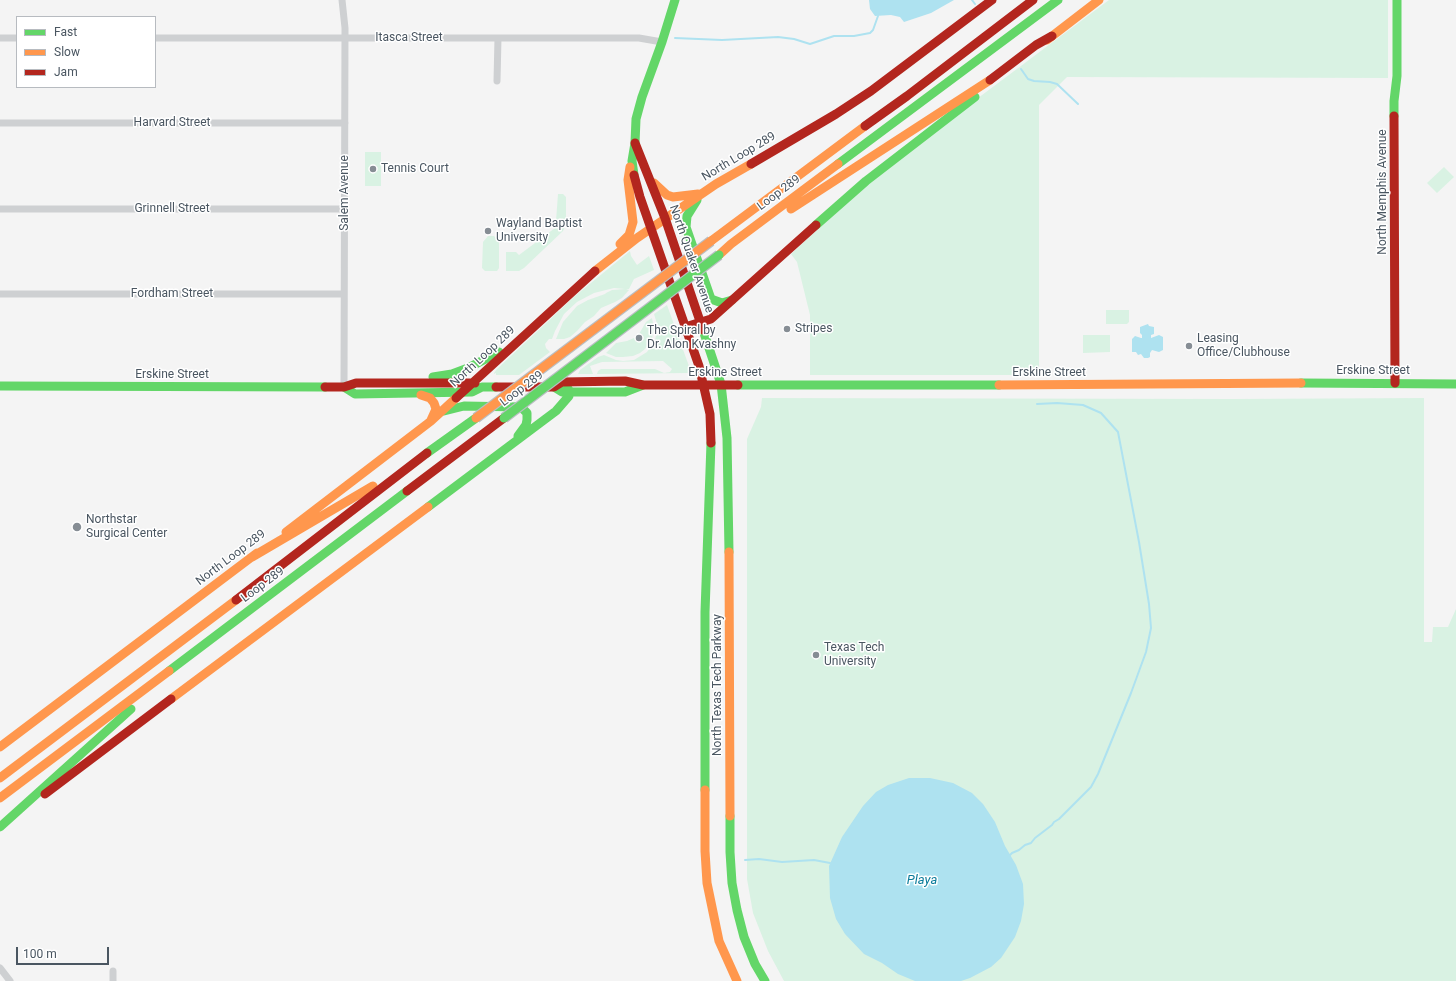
<!DOCTYPE html>
<html>
<head>
<meta charset="utf-8">
<style>
	body { margin:0 }
	#map { position:relative; width:1456px; height:981px; overflow:hidden; background:#f4f4f4; font-family:Roboto,sans-serif }
	canvas { display:block }
	.legend { position:absolute; left:16px; top:16px; width:140px; height:72px; box-sizing:border-box; background:#fff; border:1px solid #b7bbc0; margin:0; padding:5px 7px; list-style:none; font-size:12px; color:#4a5661 }
	.legend li { display:flex; align-items:center; gap:8px; height:20px }
	.legend b { width:20px; border:1px solid #b7bbc0 }
	.scale { position:absolute; left:16px; top:947px; width:93px; height:18px; box-sizing:border-box; border:2px solid #4a5661; border-top:0; padding-left:5px; font-size:12px; line-height:14px; white-space:nowrap; color:#4a5661; -webkit-text-stroke:3px #fff; paint-order:stroke }
</style>
</head>
<body>
<div id="map">
<canvas width="1456" height="981"></canvas>
<ul class="legend">
<li><b style="height:5px;background:#63d668"></b>Fast</li>
<li><b style="height:5px;background:#ff974d"></b>Slow</li>
<li><b style="height:5px;background:#b3261e"></b>Jam</li>
</ul>
<div class="scale">100 m</div>
</div>
<script>
const g = document.querySelector('canvas').getContext('2d');
g.lineJoin = 'round';
function paint(path, color) {
  g.fillStyle = color;
  g.fill(path, 'evenodd');
}
function shape(rows) {
  const path = new Path2D();
  for (const r of rows) {
    path.moveTo(r[0], r[1]);
    for (let i = 2; i < r.length; i += 2) path.lineTo(r[i], r[i + 1]);
  }
  return path;
}
function trace(path, color, width, dash) {
  g.strokeStyle = color;
  g.lineWidth = width;
  g.lineCap = dash ? 'butt' : 'round';
  g.setLineDash(dash || []);
  g.stroke(path);
}
function write(font, color, halo, rows, align = 'center') {
  g.font = font + ' Roboto,sans-serif';
  g.lineWidth = 3;
  g.setLineDash([]);
  g.textBaseline = 'middle';
  g.strokeStyle = halo;
  g.fillStyle = color;
  for (const [text, x, y, turn = 0] of rows) {
    g.save();
    g.translate(x, y);
    g.rotate((+turn || 0) * Math.PI / 180);
    g.textAlign = isNaN(turn) ? turn : align;
    if (halo) g.strokeText(text, 0, 0);
    g.fillText(text, 0, 0);
    g.restore();
  }
}
const green = shape([
	[1109,0,1388,0,1388,78,1067,77,1039,105,1039,375,810,375,810,315,797,262,791,254,865,186,950,119],
	[365,152,381,152,381,186,365,186],
	[1444,167,1454,177,1437,193,1427,183],
	[558,194,563,194,566,197,566,225,563,231,524,268,519,271,506,271,506,252,516,252,519,255,559,225,556,221],
	[488,236,494,236,499,242,499,268,497,271,485,271,482,268,483,242],
	[630,251,631,256,637,265,649,256,654,270,634,279,629,289,626,289,629,290,622,298,615,302,601,308,594,316,585,322,577,331,570,337,564,339,556,339,563,322,577,306,588,300,605,294,606,293,612,290,625,289,614,288,594,293,577,302,564,314,555,331,552,339,549,339,545,344,546,348,550,352,519,375,496,375,496,373,494,374,494,373,497,369,575,296],
	[667,305,690,369,688,373,597,374,598,371,601,369,655,369,664,373,670,372,672,369,663,361,602,362,590,366,593,374,578,374,580,370,598,357,604,355,616,360,623,361,634,360,647,352,655,340,657,332,657,324,654,314],
	[1106,310,1129,310,1129,322,1127,324,1106,324],
	[652,318,654,329,652,338,645,349,640,353,633,356,623,357,616,357,606,353,616,343,627,341,634,338,639,334,646,322],
	[1083,335,1110,335,1110,352,1083,353],
	[762,398,1232,399,1424,398,1424,642,1432,642,1433,627,1448,627,1456,609,1456,981,784,981,768,951,753,913,747,879,747,439,761,407]
]);
const water = shape([
	[869,0,954,0,931,13,904,22,900,17,891,15,875,16,870,9],
	[1148,324,1149,326,1154,327,1154,334,1151,335,1151,338,1159,335,1163,337,1163,350,1159,352,1152,350,1150,353,1150,357,1148,358,1144,358,1141,354,1138,355,1136,352,1132,352,1132,339,1135,336,1141,338,1142,338,1142,335,1140,333,1140,327],
	[909,778,930,778,953,783,972,793,983,804,995,822,1005,846,1016,865,1023,884,1024,904,1021,921,1015,937,1001,958,991,967,970,978,961,981,915,981,898,974,882,963,864,954,845,934,836,919,830,898,829,866,842,837,863,806,876,792,888,785]
]);
const stream = shape([
	[972,0,975,4],
	[675,38,722,40,778,37,794,39,810,44,834,36,854,36,870,33,873,30,878,16],
	[1021,69,1028,79,1034,81,1050,82,1057,84,1078,104],
	[1010,855,1012,853,1019,850,1025,845,1031,843,1035,838,1052,825,1054,822,1059,819,1091,787,1098,774,1131,693,1146,652,1151,628,1149,604,1139,542,1118,432,1101,413,1083,405,1057,403,1037,404],
	[745,860,759,859,782,862,814,860,830,863]
]);
const street = shape([
	[342,0,345,28,344,387],
	[0,38,17,38],
	[155,38,639,38,662,42],
	[497,81,498,38],
	[0,123,345,123],
	[0,209,345,209],
	[0,294,344,294],
	[0,968,10,981],
	[113,971,113,981]
]);
const fast = shape([
	[1394,116,1394,101,1397,76,1397,0],
	[838,164,1058,0],
	[634,175,632,161,635,143,636,119,642,97,662,42,675,0],
	[697,200,687,216,686,227,711,299,722,303,732,300],
	[816,225,866,181,975,97],
	[703,330,721,384,727,438,729,552],
	[433,377,452,374,468,368,499,352],
	[1301,383,1456,384],
	[738,385,999,385],
	[0,386,325,387],
	[344,387,355,394,472,392,482,387,496,387],
	[554,387,562,392,625,392,643,385],
	[444,411,464,406,521,407,527,413,527,420,526,425,518,436],
	[427,453,476,418],
	[428,507,556,411,569,396,569,390,562,382],
	[169,671,407,491],
	[705,790,705,612,711,443],
	[730,816,730,852,732,883,737,910,744,937,755,964,765,981],
	[0,827,131,709]
]);
const slow = shape([
	[1047,40,1099,0],
	[654,183,667,195,673,197,698,194],
	[791,209,990,80],
	[711,241,865,126],
	[620,244,629,235,633,222,628,180,630,167],
	[719,255,731,244,838,164],
	[595,271,637,238,716,184,751,164],
	[999,385,1301,383],
	[421,395,430,398,434,403,436,409,431,420],
	[286,532,431,421,456,398],
	[729,552,730,816],
	[252,557,373,486],
	[171,699,428,507],
	[0,747,257,553],
	[0,778,236,600],
	[705,790,705,851,707,883,719,941,737,981],
	[0,798,169,671]
]);
const jam = shape([
	[990,80,1036,45,1052,36],
	[1394,116,1395,383],
	[865,126,907,96,1033,0],
	[635,143,665,218,703,330],
	[751,164,836,114,871,91,992,0],
	[634,175,640,197,699,366,710,414,711,443],
	[685,327,711,319,816,225],
	[325,387,344,387,356,383,475,383],
	[496,387,554,387,562,382,625,381,643,385,738,385],
	[456,398,595,271],
	[407,491,504,418],
	[236,600,427,453],
	[45,794,171,699]
]);
const fastBridge = shape([
	[504,418,719,255]
]);
const slowBridge = shape([
	[476,418,711,241]
]);
const markers = [
	[373,169,4,"#868d94"],
	[488,231,4,"#868d94"],
	[787,329,4,"#868d94"],
	[639,338,4,"#868d94"],
	[1189,346,4,"#868d94"],
	[77,527,5,"#868d94"],
	[816,655,4,"#868d94"]
];
const streetNames = [
	["Itasca Street",409,38],
	["Harvard Street",172,123],
	["North Loop 289",739,157,-31],
	["North Memphis Avenue",1383,192,-90],
	["Salem Avenue",345,193,-90],
	["Loop 289",779,193,-37],
	["Grinnell Street",172,209],
	["North Quaker Avenue",691,259,71],
	["Fordham Street",172,294],
	["North Loop 289",483,357,-43],
	["Erskine Street",1373,371],
	["Erskine Street",725,373],
	["Erskine Street",1049,373],
	["Erskine Street",172,375],
	["Loop 289",522,389,-37],
	["North Loop 289",231,558,-37],
	["Loop 289",263,585,-37],
	["North Texas Tech Parkway",718,685,-90]
];
const poiNames = [
	["Tennis Court",381,169],
	["Wayland Baptist",496,224],
	["University",496,238],
	["Stripes",795,329],
	["The Spiral by",647,331],
	["Dr. Alon Kvashny",647,345],
	["Leasing",1197,339],
	["Office/Clubhouse",1197,353],
	["Northstar",86,520],
	["Surgical Center",86,534],
	["Texas Tech",824,648],
	["University",824,662]
];
const waterNames = [
	["Playa",922,881]
];
paint(green, '#d9f2e3');
paint(water, '#aee2f0');
trace(stream, '#aee2f0', 2);
trace(street, '#ced0d2', 7);
trace(fast, '#63d668', 9);
trace(slow, '#ff974d', 9);
trace(jam, '#b3261e', 9);
trace(fastBridge, '#b9bec3', 11, []);
trace(slowBridge, '#b9bec3', 11, []);
trace(fastBridge, '#63d668', 9);
trace(slowBridge, '#ff974d', 9);
for (const [x, y, r, color] of markers) {
  const dot = new Path2D();
  dot.arc(x, y, r, 0, 2 * Math.PI);
  g.fillStyle = color;
  g.fill(dot);
  trace(dot, '#fff', 1.5);
}
write('12px', '#4a5661', '#fff', streetNames);
write('12px', '#4a5661', '#fff', poiNames, 'left');
write('italic 13px', '#0c7c9b', '#fff', waterNames);
</script>
</body>
</html>
